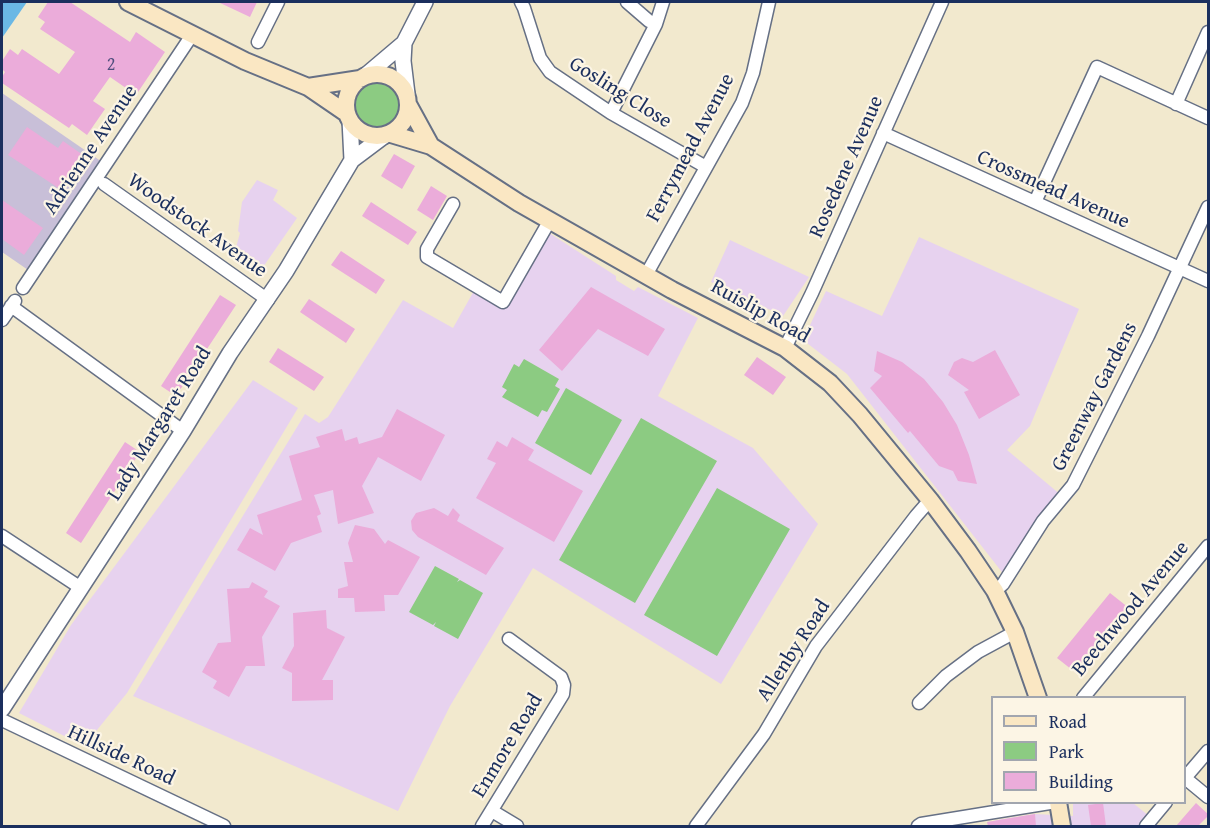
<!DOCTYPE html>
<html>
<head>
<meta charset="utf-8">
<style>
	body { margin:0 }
	#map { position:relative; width:1210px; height:828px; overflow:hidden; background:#f2e9ce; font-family:"Gentium Book Plus",serif }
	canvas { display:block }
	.frame { position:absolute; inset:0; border:3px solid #1b2f5e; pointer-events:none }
	.legend { position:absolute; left:991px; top:696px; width:195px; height:108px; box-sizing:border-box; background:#fcf5e5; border:2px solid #a2a6af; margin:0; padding:8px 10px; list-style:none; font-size:18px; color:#1b2f5e }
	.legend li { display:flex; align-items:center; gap:12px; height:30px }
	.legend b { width:30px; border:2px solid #a2a6af }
</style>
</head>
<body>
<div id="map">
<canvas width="1210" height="828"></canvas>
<div class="frame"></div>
<ul class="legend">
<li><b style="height:8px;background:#fae7c3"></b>Road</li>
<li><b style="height:16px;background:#8ccb82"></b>Park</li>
<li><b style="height:16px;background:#ebacda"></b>Building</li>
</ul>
</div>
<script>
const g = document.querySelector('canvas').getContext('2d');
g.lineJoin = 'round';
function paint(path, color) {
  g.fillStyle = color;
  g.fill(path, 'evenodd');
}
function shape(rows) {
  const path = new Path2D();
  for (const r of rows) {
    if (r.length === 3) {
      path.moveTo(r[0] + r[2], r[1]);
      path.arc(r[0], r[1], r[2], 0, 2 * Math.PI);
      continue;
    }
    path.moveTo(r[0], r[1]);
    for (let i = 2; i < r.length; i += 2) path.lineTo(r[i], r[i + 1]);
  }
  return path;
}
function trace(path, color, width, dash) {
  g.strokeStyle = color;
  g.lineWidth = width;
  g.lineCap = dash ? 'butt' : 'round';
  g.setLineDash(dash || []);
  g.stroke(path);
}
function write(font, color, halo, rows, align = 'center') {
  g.font = font + ' "Gentium Book Plus",serif';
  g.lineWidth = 4.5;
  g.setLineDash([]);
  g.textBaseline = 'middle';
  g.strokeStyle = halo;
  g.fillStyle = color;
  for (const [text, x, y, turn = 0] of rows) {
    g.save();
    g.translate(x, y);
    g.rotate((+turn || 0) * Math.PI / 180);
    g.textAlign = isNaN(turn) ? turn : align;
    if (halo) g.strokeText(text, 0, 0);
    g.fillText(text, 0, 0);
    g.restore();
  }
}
const built = shape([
	[257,180,278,190,273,200,297,218,261,270,253,271,233,258,240,233,238,231,242,202],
	[546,231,616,276,616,280,634,291,638,287,698,318,658,396,753,448,818,524,721,684,533,568,450,706,398,811,133,696,305,414,319,423,328,417,403,300,453,328,479,282,509,298],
	[919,237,1079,309,1030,426,1007,450,1061,495,1005,576,847,374,803,340,826,291,882,316],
	[730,240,809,277,783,316,711,282],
	[253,380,298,408,127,693,84,746,19,713,71,625],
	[1073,802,1133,803,1149,816,1140,826,993,826,992,822,997,820,1035,814,1073,816]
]);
const industrial = shape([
	[2,93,105,164,31,272,2,252]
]);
const green = shape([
	[379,105,25],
	[524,359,559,379,555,386,560,389,547,412,542,410,538,417,502,397,507,390,502,387,514,364,519,367],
	[566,388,622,420,591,475,535,443],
	[641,418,717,461,635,603,559,560],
	[717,488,790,529,717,656,644,615],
	[435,566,459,579,457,582,460,580,483,593,458,639,434,626,436,622,433,625,409,612]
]);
const water = shape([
	[2,2,27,2,2,38]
]);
const building = shape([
	[48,2,70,2,130,42,136,32,165,52,136,95,110,77,93,101,105,109,87,135,72,124,69,128,2,83,2,77,5,72,2,69,2,61,10,49,18,55,22,49,59,74,75,52,40,29,45,22,38,17],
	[218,2,257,2,250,17],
	[27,127,58,148,63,141,83,155,60,189,8,155],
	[394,154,415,166,402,189,381,176],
	[431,186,447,196,433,220,417,210],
	[2,200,43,228,24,255,2,239],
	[371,202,417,232,408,245,362,216],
	[341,251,385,280,376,294,331,265],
	[591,287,665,329,648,356,598,329,562,371,539,350],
	[220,295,236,305,176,396,161,386],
	[309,299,355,329,346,343,300,312],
	[278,348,324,377,314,391,269,362],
	[995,350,1020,395,979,419,964,392,969,390,948,375,954,362,962,358,973,362],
	[877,351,902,362,924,379,943,402,957,425,969,455,977,484,958,481,953,471,939,466,910,431,908,433,870,388,882,376,874,371],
	[757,357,786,377,773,395,744,375],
	[397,409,445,435,421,481,378,457,362,486,374,513,338,524,333,490,314,495,321,514,317,516,322,532,291,543,275,571,237,550,250,528,263,535,257,515,302,500,289,456,320,447,316,437,342,429,345,441,357,437,359,444,382,437],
	[512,437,534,450,528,460,583,491,554,542,476,498,496,463,487,459,497,441,507,447],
	[125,442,140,452,81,543,66,533],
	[434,508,448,516,453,508,460,515,457,521,504,548,486,575,418,537,412,530,411,521,416,513],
	[355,525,374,529,385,544,388,540,420,557,398,595,384,595,385,611,355,612,354,598,338,598,338,589,348,586,344,562,353,562,348,543],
	[252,582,268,591,264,597,280,606,262,637,265,666,246,666,229,697,213,688,217,681,202,672,218,643,231,642,227,589,249,588],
	[1110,593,1129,608,1076,673,1057,658],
	[326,610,327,628,345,637,322,680,333,680,333,700,292,701,292,673,282,668,294,646,293,613],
	[1103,803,1106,826,1091,826,1088,805],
	[1196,803,1209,815,1198,826,1176,826],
	[1035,814,1036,826,988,826,987,822]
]);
const minor = shape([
	[521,2,524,8,540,58,550,72,611,113,706,167],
	[627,2,649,21,656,24],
	[258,42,278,2],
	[1176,104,1208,32],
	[611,113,656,24,663,2],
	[883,133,1208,281],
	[104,184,268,300],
	[1035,202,1097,67,1208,118],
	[453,204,427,249,427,257,503,302,550,220],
	[646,275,742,103,753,73,769,2],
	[23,288,192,35],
	[11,306,183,431],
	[2,320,15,301],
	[785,348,812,293,942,2],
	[2,536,81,588],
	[995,591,1003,584,1043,521,1073,485,1148,336,1208,207],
	[1083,698,1208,546],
	[919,703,946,676,978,652,1015,632],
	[2,720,224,826],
	[1185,778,1208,797],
	[1184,779,1208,751],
	[492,811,517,826],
	[482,826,563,694,564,685,561,677,509,639],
	[696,826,764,734,816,646,916,516,930,500],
	[918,826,921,824,1056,802],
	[1146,826,1166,802]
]);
const tertiary = shape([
	[365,76,404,43],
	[407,94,403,61,404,43,425,2],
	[350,120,352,160],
	[2,709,183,431,230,353,286,271,352,160,384,136]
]);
const secondary = shape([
	[128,2,245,61,308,87,346,113],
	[377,105,31],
	[308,87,360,79],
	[408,104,431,146],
	[391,134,431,146,519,203,672,290,785,348,830,383,860,415,930,500,968,551,995,591,1015,632,1038,698],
	[1058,802,1062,826]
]);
const numberNames = [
	["2",111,65]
];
const streetNames = [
	["Gosling Close",620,93,32],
	["Ferrymead Avenue",691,148,-62],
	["Adrienne Avenue",91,150,-56],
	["Rosedene Avenue",847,167,-66],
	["Crossmead Avenue",1053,190,24],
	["Woodstock Avenue",197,226,35],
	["Ruislip Road",760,312,29],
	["Greenway Gardens",1095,397,-63],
	["Lady Margaret Road",160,424,-58],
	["Beechwood Avenue",1131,609,-50],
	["Allenby Road",794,651,-57],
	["Enmore Road",508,746,-59],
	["Hillside Road",121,756,25]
];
paint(built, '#e7d2ef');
paint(industrial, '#c8bfd8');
paint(green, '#8ccb82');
paint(water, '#6bb8e5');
paint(building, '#ebacda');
trace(minor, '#667085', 15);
trace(tertiary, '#667085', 18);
trace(secondary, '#667085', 20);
trace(minor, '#fff', 12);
trace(tertiary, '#fff', 15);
trace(secondary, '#fae7c3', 16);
write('18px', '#4f4e7d', null, numberNames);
write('21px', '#1b2f5e', '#fcf5e5', streetNames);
</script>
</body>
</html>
